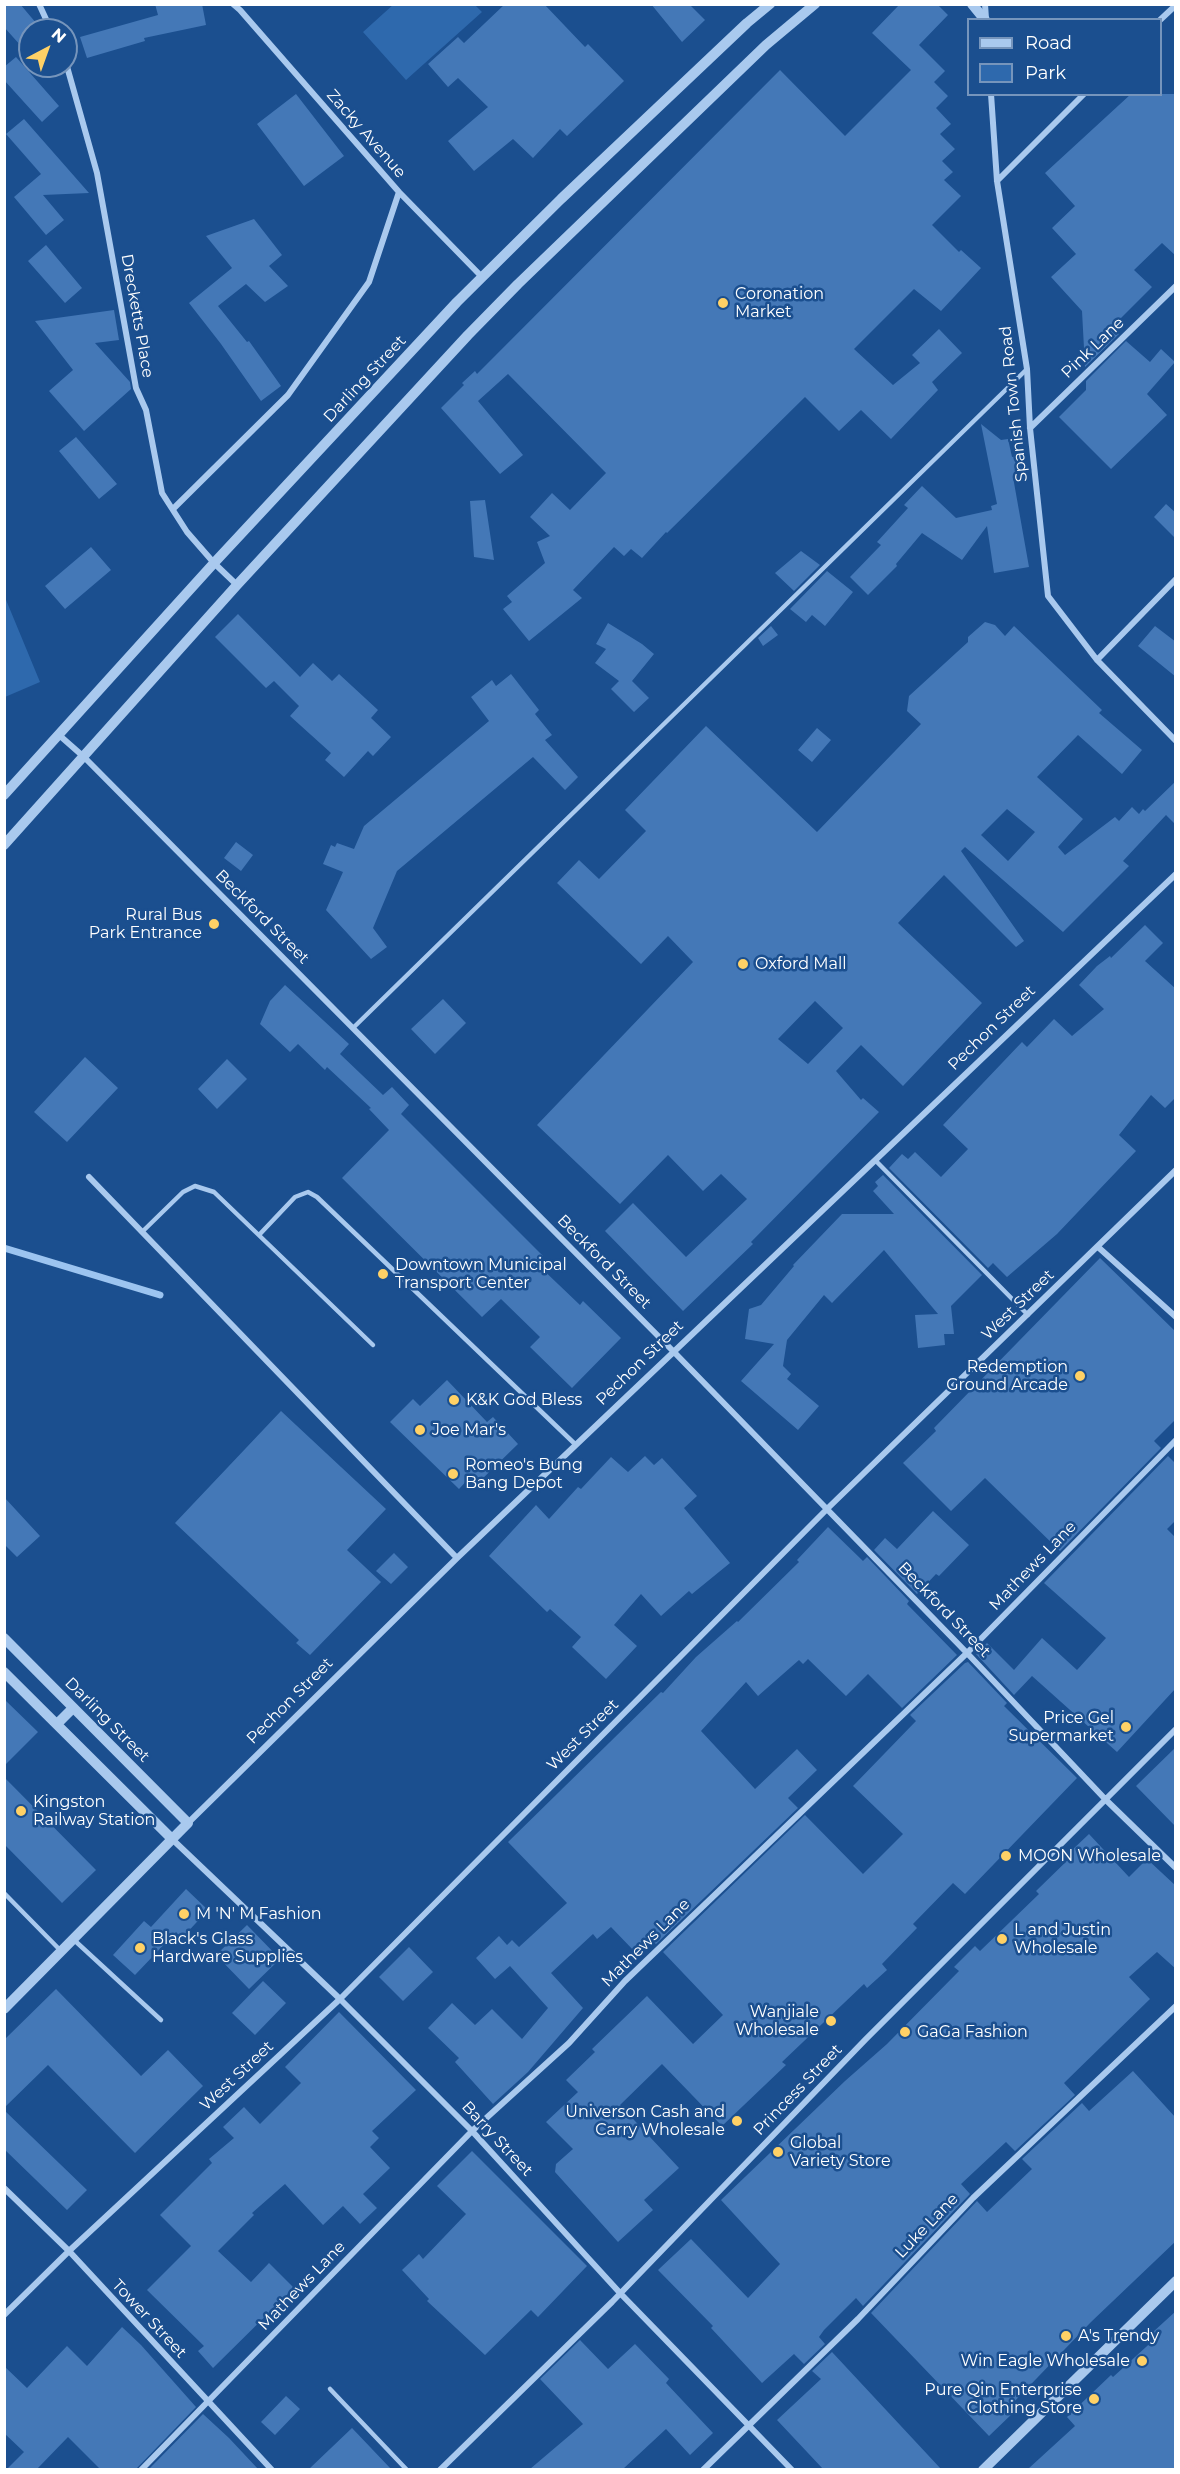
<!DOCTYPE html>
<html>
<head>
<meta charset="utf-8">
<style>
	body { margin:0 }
	#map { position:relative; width:1180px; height:2474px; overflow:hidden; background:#1b4f8f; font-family:Montserrat,sans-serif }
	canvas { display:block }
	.frame { position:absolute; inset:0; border:6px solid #fff; pointer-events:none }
	.legend { position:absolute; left:967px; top:18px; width:195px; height:78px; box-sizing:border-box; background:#1b4f8f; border:2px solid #7695bc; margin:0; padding:8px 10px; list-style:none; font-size:18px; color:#fff }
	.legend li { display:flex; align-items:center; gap:12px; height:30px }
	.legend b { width:30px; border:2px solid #7695bc }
	.north { position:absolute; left:18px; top:18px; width:60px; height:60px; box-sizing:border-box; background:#1b4f8f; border:2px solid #7695bc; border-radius:50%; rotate:41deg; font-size:16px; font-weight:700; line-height:24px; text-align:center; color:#fff }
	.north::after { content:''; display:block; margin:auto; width:21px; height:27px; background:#ffd166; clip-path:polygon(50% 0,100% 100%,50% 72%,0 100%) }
</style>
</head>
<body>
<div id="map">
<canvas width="1180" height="2474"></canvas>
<div class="frame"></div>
<ul class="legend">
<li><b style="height:8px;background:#a9c9ee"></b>Road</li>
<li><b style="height:16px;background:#2e69ad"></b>Park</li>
</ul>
<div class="north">N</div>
</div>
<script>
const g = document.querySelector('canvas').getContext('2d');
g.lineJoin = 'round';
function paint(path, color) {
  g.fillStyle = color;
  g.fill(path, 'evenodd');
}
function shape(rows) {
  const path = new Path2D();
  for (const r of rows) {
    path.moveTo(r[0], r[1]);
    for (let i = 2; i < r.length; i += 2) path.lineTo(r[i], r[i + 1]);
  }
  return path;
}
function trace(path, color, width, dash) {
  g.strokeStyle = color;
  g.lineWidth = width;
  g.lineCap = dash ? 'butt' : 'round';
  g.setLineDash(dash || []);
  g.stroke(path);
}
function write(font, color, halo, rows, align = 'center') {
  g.font = font + ' Montserrat,sans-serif';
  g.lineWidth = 5;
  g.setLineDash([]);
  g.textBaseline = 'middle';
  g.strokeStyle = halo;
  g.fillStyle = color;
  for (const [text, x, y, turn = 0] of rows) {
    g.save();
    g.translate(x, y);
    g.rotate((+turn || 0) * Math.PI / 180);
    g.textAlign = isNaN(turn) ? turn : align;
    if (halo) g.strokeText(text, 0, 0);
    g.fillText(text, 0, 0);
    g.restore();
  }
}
const green = shape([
	[394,4,475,5,482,12,406,80,363,32],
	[4,595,40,682,5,697,4,697]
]);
const stream = shape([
	[4,1248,160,1295]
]);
const building = shape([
	[4,4,20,4,42,30,30,30,30,56,4,27],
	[155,4,202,4,206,25,144,38,145,41,87,58,80,37,158,15],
	[505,4,544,4,585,47,588,44,624,81,567,136,560,129,533,158,513,139,474,171,448,141,488,107,458,78,448,87,428,64,458,37,464,43],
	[651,4,689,4,705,20,682,42],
	[900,4,937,4,948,15,919,45,945,71,934,82,948,96,936,108,951,124,940,134,955,149,942,161,953,172,944,180,961,196,932,225,959,252,961,250,981,268,941,311,914,289,854,349,893,385,920,363,912,355,939,329,962,353,932,382,938,390,891,439,861,410,839,431,805,397,667,533,666,532,642,558,631,549,624,556,614,547,573,590,582,598,529,641,503,609,512,602,507,596,545,563,537,542,550,536,530,517,552,493,570,510,606,473,508,374,478,401,523,455,500,474,441,408,464,385,462,383,475,371,477,374,780,70,845,136,911,70,872,33],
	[16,57,59,106,42,122,4,80,4,67],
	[296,94,344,156,304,186,257,124],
	[1131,94,1176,94,1176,256,1162,243,1134,270,1152,287,1111,328,1119,334,1085,367,1082,311,1051,277,1076,254,1052,228,1075,206,1045,173],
	[24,119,89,193,43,195,64,220,46,235,14,197,41,174,6,134],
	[254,219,282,255,269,266,288,286,265,302,246,284,218,306,247,342,249,341,281,386,261,401,221,344,189,303,232,268,206,236],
	[46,245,82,288,65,303,28,261],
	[114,310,119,340,95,343,130,382,131,389,84,431,49,391,73,370,35,321],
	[1126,341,1150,362,1161,349,1175,362,1147,394,1167,415,1111,469,1059,417,1086,390,1086,381],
	[981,424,1001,440,1008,439,1012,457,1018,456,1022,475,1013,477,1029,567,994,573,987,526,962,560,922,533,896,564,897,566,868,595,850,577,881,545,877,542,908,508,904,505,922,486,956,518,992,510,991,506,997,504],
	[76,437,117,484,99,499,59,451],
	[485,500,494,560,474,557,470,501],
	[1166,504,1176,513,1176,539,1154,517],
	[91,547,111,570,65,609,45,586],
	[801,551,820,565,794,591,775,573],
	[827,571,853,592,825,626,812,615,806,622,790,609],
	[238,614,300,677,313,663,332,681,339,674,378,710,371,718,391,737,373,756,368,751,344,777,325,760,331,753,290,716,299,706,274,681,266,688,215,637],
	[985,622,995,625,1005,636,1014,626,1102,710,1099,713,1142,750,1122,774,1078,735,1037,777,1083,819,1058,847,1065,855,1115,817,1119,821,1132,807,1139,814,1143,809,1145,811,1176,781,1176,825,1166,815,1123,861,1129,866,1063,932,965,847,961,851,1024,941,1016,947,944,875,898,923,982,1003,903,1086,861,1045,836,1071,861,1100,863,1098,879,1112,751,1242,753,1244,683,1311,605,1231,633,1203,686,1257,747,1199,721,1174,703,1191,668,1155,620,1204,537,1125,693,962,668,936,641,964,557,883,579,860,599,879,646,831,625,810,706,726,817,832,921,724,907,711,909,696,968,642,968,637],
	[1007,809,1035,832,1008,861,981,835],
	[815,1001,843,1028,808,1064,778,1039],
	[608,623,642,644,654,654,632,681,649,698,634,712,611,689,619,681,595,663,606,649,596,644],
	[771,626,778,635,763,646,758,638],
	[1155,626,1176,642,1176,677,1138,646],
	[511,674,539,710,535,714,552,735,545,740,578,777,565,790,533,757,397,871,373,928,387,947,371,959,326,910,343,872,323,864,331,845,335,847,337,843,354,849,364,826,489,721,471,697,492,680,496,686],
	[817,728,831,740,812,762,798,750],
	[236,842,253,855,241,871,224,858],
	[1145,925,1163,943,1145,961,1176,989,1176,1097,1165,1108,1151,1095,1119,1135,1136,1151,1057,1234,1007,1277,993,1263,988,1268,889,1168,902,1154,908,1159,915,1152,941,1177,968,1149,943,1125,1022,1042,1027,1047,1054,1019,1072,1036,1104,1009,1079,985,1097,966,1110,956,1111,958],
	[285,985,349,1044,340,1054,383,1095,392,1087,409,1105,401,1114,543,1256,536,1263,580,1305,583,1301,621,1338,572,1388,530,1347,540,1337,501,1299,482,1317,342,1178,389,1130,369,1109,371,1108,327,1067,325,1070,298,1044,290,1052,260,1024,270,1001],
	[443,999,466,1023,435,1054,411,1029],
	[85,1057,118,1088,67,1142,34,1112],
	[227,1059,247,1079,217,1109,198,1089],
	[883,1175,982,1275,951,1306,954,1334,944,1334,945,1345,918,1348,915,1315,938,1314,884,1250,832,1303,824,1295,787,1340,783,1366,791,1374,787,1379,819,1406,798,1430,741,1381,774,1344,745,1339,749,1309,761,1305,794,1266,793,1265,842,1214,894,1214,873,1191,878,1186,875,1182],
	[1100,1258,1176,1332,1176,1419,1154,1441,1161,1448,1060,1551,985,1478,951,1511,903,1463,936,1431,934,1428],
	[447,1380,487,1422,493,1417,518,1444,479,1482,472,1475,459,1489,390,1422,413,1399,420,1406],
	[281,1411,386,1509,347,1550,381,1582,310,1655,296,1643,299,1640,175,1523],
	[645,1456,654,1465,662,1458,697,1496,684,1508,730,1563,692,1594,689,1591,661,1616,641,1594,614,1625,637,1646,606,1679,572,1647,581,1637,550,1609,547,1612,489,1556,536,1505,549,1519,578,1487,581,1489,611,1457,628,1472],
	[1168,1456,1176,1464,1176,1520,1167,1529,1176,1538,1176,1688,1117,1752,1032,1676,1014,1695,976,1654,987,1643,1014,1670,1042,1638,1077,1670,1106,1638,1044,1583],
	[4,1497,40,1536,17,1557,4,1544],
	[933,1511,969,1545,939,1576,936,1574,917,1594,874,1550,885,1538,897,1549],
	[828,1527,863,1561,867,1557,909,1601,907,1604,957,1655,902,1708,868,1674,846,1696,808,1659,803,1664,799,1660,758,1696,746,1682,701,1731,755,1789,797,1749,817,1770,788,1798,798,1808,656,1944,650,1939,636,1953,611,1927,597,1939,593,1934,551,1973,583,2008,528,2072,493,2104,455,2062,459,2058,428,2028,452,2003,475,2025,492,2009,522,2039,548,2008,510,1966,495,1979,476,1958,499,1936,507,1945,512,1940,519,1947,567,1903,508,1842,661,1692,663,1693,696,1657,737,1621,738,1622,799,1562,797,1560],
	[394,1553,408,1567,391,1584,376,1571],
	[968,1662,1007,1703,1004,1706,1077,1778,965,1894,953,1883,913,1924,917,1928,882,1964,887,1970,867,1988,864,1984,782,2062,786,2065,722,2126,662,2064,620,2105,679,2168,644,2200,653,2210,618,2242,555,2172,556,2164,573,2149,546,2122,578,2092,566,2080,595,2052,592,2049,647,1996,693,2044,723,2015,663,1952,805,1815,863,1874,903,1834,853,1786,916,1721,910,1715,965,1663],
	[4,1699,38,1732,4,1766],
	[1176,1747,1176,1827,1136,1786],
	[4,1777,96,1870,62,1903,4,1844],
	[1089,1834,1129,1877,1147,1859,1176,1886,1176,1969,1157,1952,1129,1977,1150,1999,1064,2083,1075,2095,1015,2151,1006,2142,961,2184,970,2194,863,2306,856,2298,824,2330,819,2337,825,2344,804,2364,794,2354,762,2383,711,2328,713,2326,658,2270,691,2239,748,2298,780,2264,721,2200,845,2081,887,2044,959,1971,954,1967,975,1946,980,1951,1039,1894,1036,1891,1074,1854,1071,1851],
	[186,1889,208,1910,182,1938,176,1932,135,1975,113,1955,144,1921,151,1927],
	[247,1925,280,1959,249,1989,216,1955],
	[409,1947,433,1972,403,2001,379,1977],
	[263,1981,286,2003,255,2035,232,2013],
	[56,1989,141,2076,168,2050,203,2086,135,2153,48,2065,4,2108,4,2040],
	[339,2012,416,2090,372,2131,379,2138,370,2147,390,2168,363,2194,377,2208,360,2224,343,2206,323,2225,285,2184,252,2213,254,2215,218,2251,251,2282,269,2263,294,2288,213,2368,198,2351,204,2346,147,2290,191,2246,160,2215,212,2163,209,2159,234,2138,223,2127,244,2107,260,2124,301,2083,285,2067],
	[1133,2071,1176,2118,1176,2241,1091,2322,1010,2406,1015,2411,989,2436,871,2313,977,2201,987,2212,1032,2169,1022,2159,1082,2103,1089,2111],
	[4,2110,87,2190,67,2210,4,2149],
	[472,2151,587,2266,538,2317,531,2310,485,2355,427,2301,429,2299,402,2270,419,2254,423,2259,466,2214,437,2186],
	[1176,2311,1176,2469,1028,2469,1075,2426,1067,2417,1111,2375,1113,2377,1157,2337,1153,2332],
	[122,2327,141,2345,196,2407,136,2469,100,2469,68,2437,37,2469,7,2469,24,2452,4,2433,4,2366,27,2388,67,2346,87,2366],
	[580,2340,608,2369,635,2344,669,2379,666,2383,713,2433,690,2455,666,2429,623,2469,530,2469,583,2424,540,2379],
	[832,2352,941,2469,823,2469,777,2420,821,2379,812,2371],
	[286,2396,300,2409,275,2435,261,2422],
	[203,2414,229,2438,258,2469,149,2469],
	[352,2428,391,2469,309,2469]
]);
const service = shape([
	[353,1028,1027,369],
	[875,1160,1028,1315],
	[142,1232,183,1192,195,1186,214,1192,373,1345],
	[259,1235,295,1197,308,1192,317,1197,576,1445],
	[4,1893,61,1951],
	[73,1939,161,2020],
	[330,2389,407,2470]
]);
const minor = shape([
	[39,4,51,30],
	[233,4,240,10,399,192,482,277],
	[985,4,986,19],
	[1160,20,1176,5],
	[66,63,97,173,136,388,146,410,162,493,187,532,214,563,237,585],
	[991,94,997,181,1027,369,1030,428,1048,596,1097,660,1176,741],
	[997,181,1084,94],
	[1030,428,1176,286],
	[173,509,288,395,369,282,399,192],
	[1097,660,1176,579],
	[59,735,84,757,673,1351,967,1653,1106,1800,1176,1868],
	[89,1177,457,1558],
	[1098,1247,1176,1317],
	[188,1823,457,1558,1176,874],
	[172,1839,340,1999,472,2131,620,2293,792,2470],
	[4,2188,69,2251,272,2470],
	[4,2315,69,2251,340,1999,828,1508,1176,1170],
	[141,2470,472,2131,569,2043,625,1981,967,1653,1176,1440],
	[440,2470,612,2302,865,2040,1176,1729],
	[703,2470,858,2319,973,2198,1176,2006]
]);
const tertiary = shape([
	[972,4,985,20],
	[4,795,214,563,457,302,561,199,747,23,770,4],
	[4,845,237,585,468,335,518,284,766,45,815,4],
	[4,1638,188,1823,4,2009],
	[4,1672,172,1839],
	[57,1724,73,1708],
	[983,2470,1176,2281]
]);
const markers = [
	[723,303,6,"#ffd166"],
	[214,924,6,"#ffd166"],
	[743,964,6,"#ffd166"],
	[383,1274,6,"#ffd166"],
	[1080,1376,6,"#ffd166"],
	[454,1400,6,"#ffd166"],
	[420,1430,6,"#ffd166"],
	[453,1474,6,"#ffd166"],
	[1126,1727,6,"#ffd166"],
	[21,1811,6,"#ffd166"],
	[1006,1856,6,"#ffd166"],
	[184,1914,6,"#ffd166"],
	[1002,1939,6,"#ffd166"],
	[140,1948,6,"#ffd166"],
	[831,2021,6,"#ffd166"],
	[905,2032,6,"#ffd166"],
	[737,2121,6,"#ffd166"],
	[778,2152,6,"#ffd166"],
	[1066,2336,6,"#ffd166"],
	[1142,2361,6,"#ffd166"],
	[1094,2399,6,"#ffd166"]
];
const streetNames = [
	["Zacky Avenue",366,134,49],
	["Drecketts Place",137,316,80],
	["Pink Lane",1093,348,-44],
	["Darling Street",365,379,-47],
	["Spanish Town Road",1014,404,-96],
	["Beckford Street",262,917,45],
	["Pechon Street",992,1028,-44],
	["Beckford Street",604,1262,45],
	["West Street",1018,1305,-44],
	["Pechon Street",640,1363,-44],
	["Mathews Lane",1033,1566,-46],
	["Beckford Street",944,1610,46],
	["Pechon Street",290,1701,-45],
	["Darling Street",107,1720,45],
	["West Street",583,1735,-45],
	["Mathews Lane",646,1943,-45],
	["West Street",237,2076,-43],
	["Princess Street",798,2090,-46],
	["Barry Street",497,2139,47],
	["Luke Lane",927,2226,-46],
	["Mathews Lane",302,2286,-46],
	["Tower Street",149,2319,47]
];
const poiNames = [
	["Coronation",735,294],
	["Market",735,312],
	["Rural Bus",202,915,"right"],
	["Park Entrance",202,933,"right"],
	["Oxford Mall",755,964],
	["Downtown Municipal",395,1265],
	["Transport Center",395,1283],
	["Redemption",1068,1367,"right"],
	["Ground Arcade",1068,1385,"right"],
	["K&K God Bless",466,1400],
	["Joe Mar's",432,1430],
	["Romeo's Bung",465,1465],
	["Bang Depot",465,1483],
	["Price Gel",1114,1718,"right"],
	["Supermarket",1114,1736,"right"],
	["Kingston",33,1802],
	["Railway Station",33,1820],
	["MOON Wholesale",1018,1856],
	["M 'N' M Fashion",196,1914],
	["L and Justin",1014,1930],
	["Wholesale",1014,1948],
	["Black's Glass",152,1939],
	["Hardware Supplies",152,1957],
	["Wanjiale",819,2012,"right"],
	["Wholesale",819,2030,"right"],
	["GaGa Fashion",917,2032],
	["Universon Cash and",725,2112,"right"],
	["Carry Wholesale",725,2130,"right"],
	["Global",790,2143],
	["Variety Store",790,2161],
	["A's Trendy",1078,2336],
	["Win Eagle Wholesale",1130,2361,"right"],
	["Pure Qin Enterprise",1082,2390,"right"],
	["Clothing Store",1082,2408,"right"]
];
paint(green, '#2e69ad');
trace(stream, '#9cc4f0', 7);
paint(building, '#4478b7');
trace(service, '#a9c9ee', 4.5);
trace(minor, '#a9c9ee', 6);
trace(tertiary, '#a9c9ee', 10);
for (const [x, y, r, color] of markers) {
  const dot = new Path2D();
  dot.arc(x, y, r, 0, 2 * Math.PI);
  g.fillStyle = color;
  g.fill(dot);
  trace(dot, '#1b4f8f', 2);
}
write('16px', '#fff', '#1b4f8f', streetNames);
write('16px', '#fff', '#1b4f8f', poiNames, 'left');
</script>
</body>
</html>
